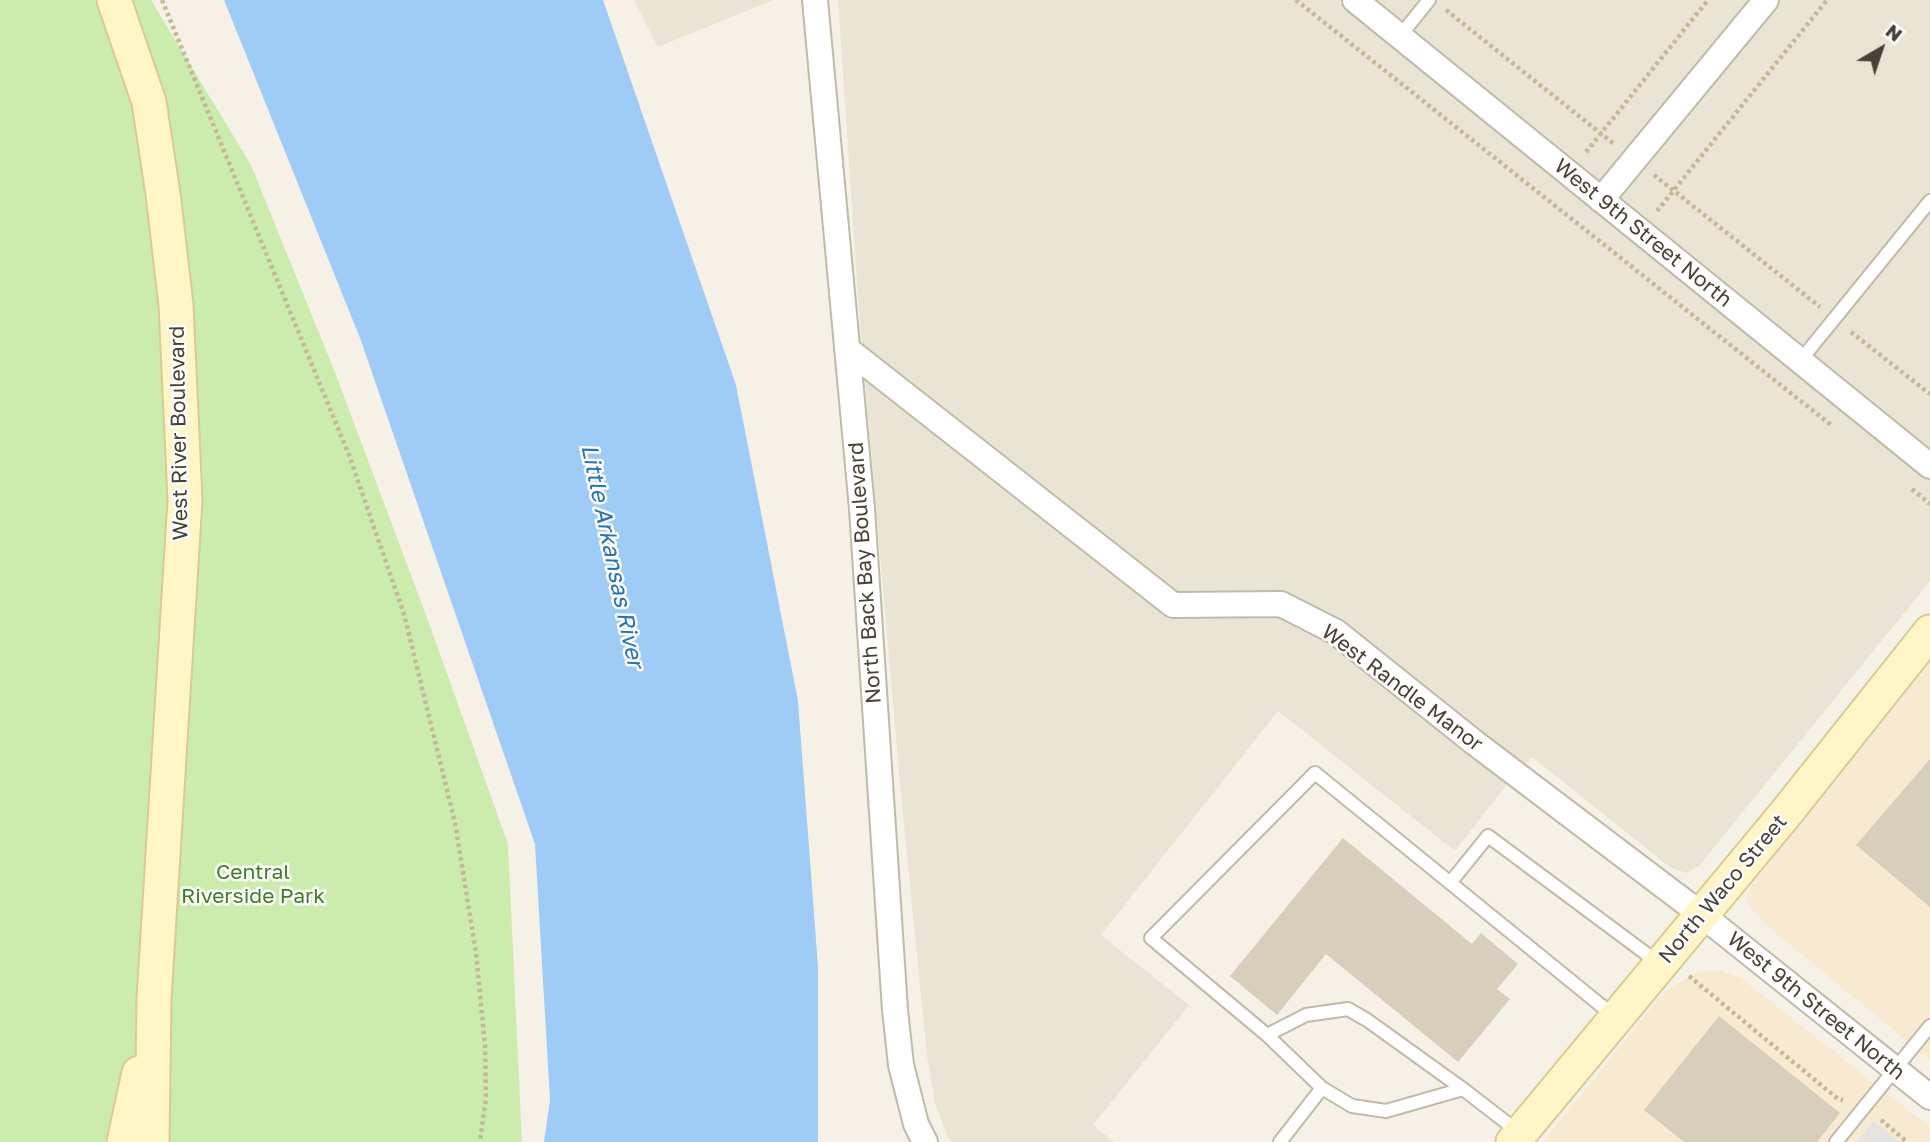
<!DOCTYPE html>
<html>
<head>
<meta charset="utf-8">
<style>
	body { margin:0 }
	#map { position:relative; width:1930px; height:1142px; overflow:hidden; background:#f5f1e7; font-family:"Golos Text",sans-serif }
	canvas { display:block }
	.north { position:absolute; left:1846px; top:14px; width:70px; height:70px; -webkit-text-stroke:5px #fff; paint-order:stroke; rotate:39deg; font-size:19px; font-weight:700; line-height:28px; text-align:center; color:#484235 }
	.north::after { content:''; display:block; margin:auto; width:24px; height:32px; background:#484235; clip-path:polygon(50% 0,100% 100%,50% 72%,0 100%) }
</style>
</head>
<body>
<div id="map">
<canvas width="1930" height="1142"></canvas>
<div class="north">N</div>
</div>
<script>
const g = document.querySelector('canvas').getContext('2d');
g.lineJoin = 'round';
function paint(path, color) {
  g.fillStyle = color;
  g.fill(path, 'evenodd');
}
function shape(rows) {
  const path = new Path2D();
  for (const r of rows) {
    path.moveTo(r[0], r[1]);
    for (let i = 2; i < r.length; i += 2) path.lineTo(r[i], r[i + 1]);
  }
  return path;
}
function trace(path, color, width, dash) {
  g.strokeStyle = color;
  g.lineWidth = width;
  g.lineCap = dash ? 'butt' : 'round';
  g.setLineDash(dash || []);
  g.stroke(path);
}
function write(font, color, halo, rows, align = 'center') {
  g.font = font + ' "Golos Text",sans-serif';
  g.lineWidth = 5;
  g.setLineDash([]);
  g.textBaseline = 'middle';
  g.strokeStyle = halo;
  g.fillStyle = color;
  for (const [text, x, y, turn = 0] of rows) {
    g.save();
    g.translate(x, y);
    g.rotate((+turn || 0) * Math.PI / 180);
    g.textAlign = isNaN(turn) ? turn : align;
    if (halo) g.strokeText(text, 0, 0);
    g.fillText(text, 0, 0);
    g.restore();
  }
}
const residential = shape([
	[634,0,773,0,658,47],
	[838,0,1930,0,1930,581,1699,866,1687,873,1671,868,1532,757,1514,775,1455,851,1278,711,1101,935,1189,1005,1093,1125,1114,1142,952,1142,948,1137,935,1104,927,1056,901,795,859,312]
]);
const commercial = shape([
	[1930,663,1930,1060,1766,925,1752,910,1746,898,1753,883],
	[1721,970,1742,979,1930,1127,1930,1142,1543,1142,1664,992,1699,971]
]);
const green = shape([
	[0,0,151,0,251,165,334,370,430,626,508,844,522,1142,0,1142]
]);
const parking = shape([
	[1874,1121,1900,1142,1857,1142]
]);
const water = shape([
	[224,0,603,0,736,385,798,701,818,967,818,1142,544,1142,550,1100,535,844,360,338]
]);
const building = shape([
	[1930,759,1930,907,1856,845],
	[1343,838,1472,944,1481,933,1518,964,1497,989,1510,999,1458,1062,1326,954,1277,1015,1230,976],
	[1719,1016,1840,1113,1817,1142,1684,1142,1644,1110]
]);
const path = shape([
	[162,0,349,455,404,614,455,823,476,953,485,1045,486,1097,480,1142],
	[1296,0,1831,425],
	[1446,10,1614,144],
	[1586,152,1708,0],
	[1654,175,1820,307],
	[1657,211,1827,0],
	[1851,332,1930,394],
	[1912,489,1930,504],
	[1689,976,1838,1099,1843,1100],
	[1881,1120,1907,1142]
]);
const lane = shape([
	[1400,36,1429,0],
	[1800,361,1930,201],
	[1450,883,1488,836,1660,964],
	[1267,1035,1151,938,1315,773,1614,1016],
	[1463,1089,1386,1111,1352,1106,1322,1088,1267,1035,1306,1015,1348,1009,1367,1020,1463,1089,1520,1133],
	[1280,1142,1322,1088],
	[1836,1142,1930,1026]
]);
const street = shape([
	[815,0,862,509,895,1010,901,1065,916,1124,925,1142],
	[1355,0,1930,466],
	[1601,200,1766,0],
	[847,349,1173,605,1281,604,1336,632,1475,743,1702,915,1930,1097]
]);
const secondary = shape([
	[114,0,149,102,163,194,176,305,185,500,154,999,152,1142],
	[124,1142,139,1073],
	[1513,1142,1786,813,1930,632]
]);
const streetNames = [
	["West 9th Street North",1643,233,39],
	["West River Boulevard",179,433,-91],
	["North Back Bay Boulevard",865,573,-94],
	["West Randle Manor",1402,688,37],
	["North Waco Street",1723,889,-50],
	["West 9th Street North",1816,1006,39]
];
const parkNames = [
	["Central",253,872],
	["Riverside Park",253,896]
];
const waterNames = [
	["Little Arkansas River",612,556,78]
];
paint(residential, '#e9e4d4');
paint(commercial, '#f8ead0');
paint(green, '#cbecac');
paint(parking, '#e5e3df');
paint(water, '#9eccf6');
paint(building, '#d7cebb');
trace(lane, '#c1baa8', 16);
trace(street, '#c1baa8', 28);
trace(secondary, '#d8cb93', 37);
trace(path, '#c4b898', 4.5, [3.5, 3.5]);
trace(lane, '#fff', 12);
trace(street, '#fff', 24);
trace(secondary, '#fff5c6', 33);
write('21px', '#484235', '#fff', streetNames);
write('21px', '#3f7f23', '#fff', parkNames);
write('italic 23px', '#2572bd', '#fff', waterNames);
</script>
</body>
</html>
